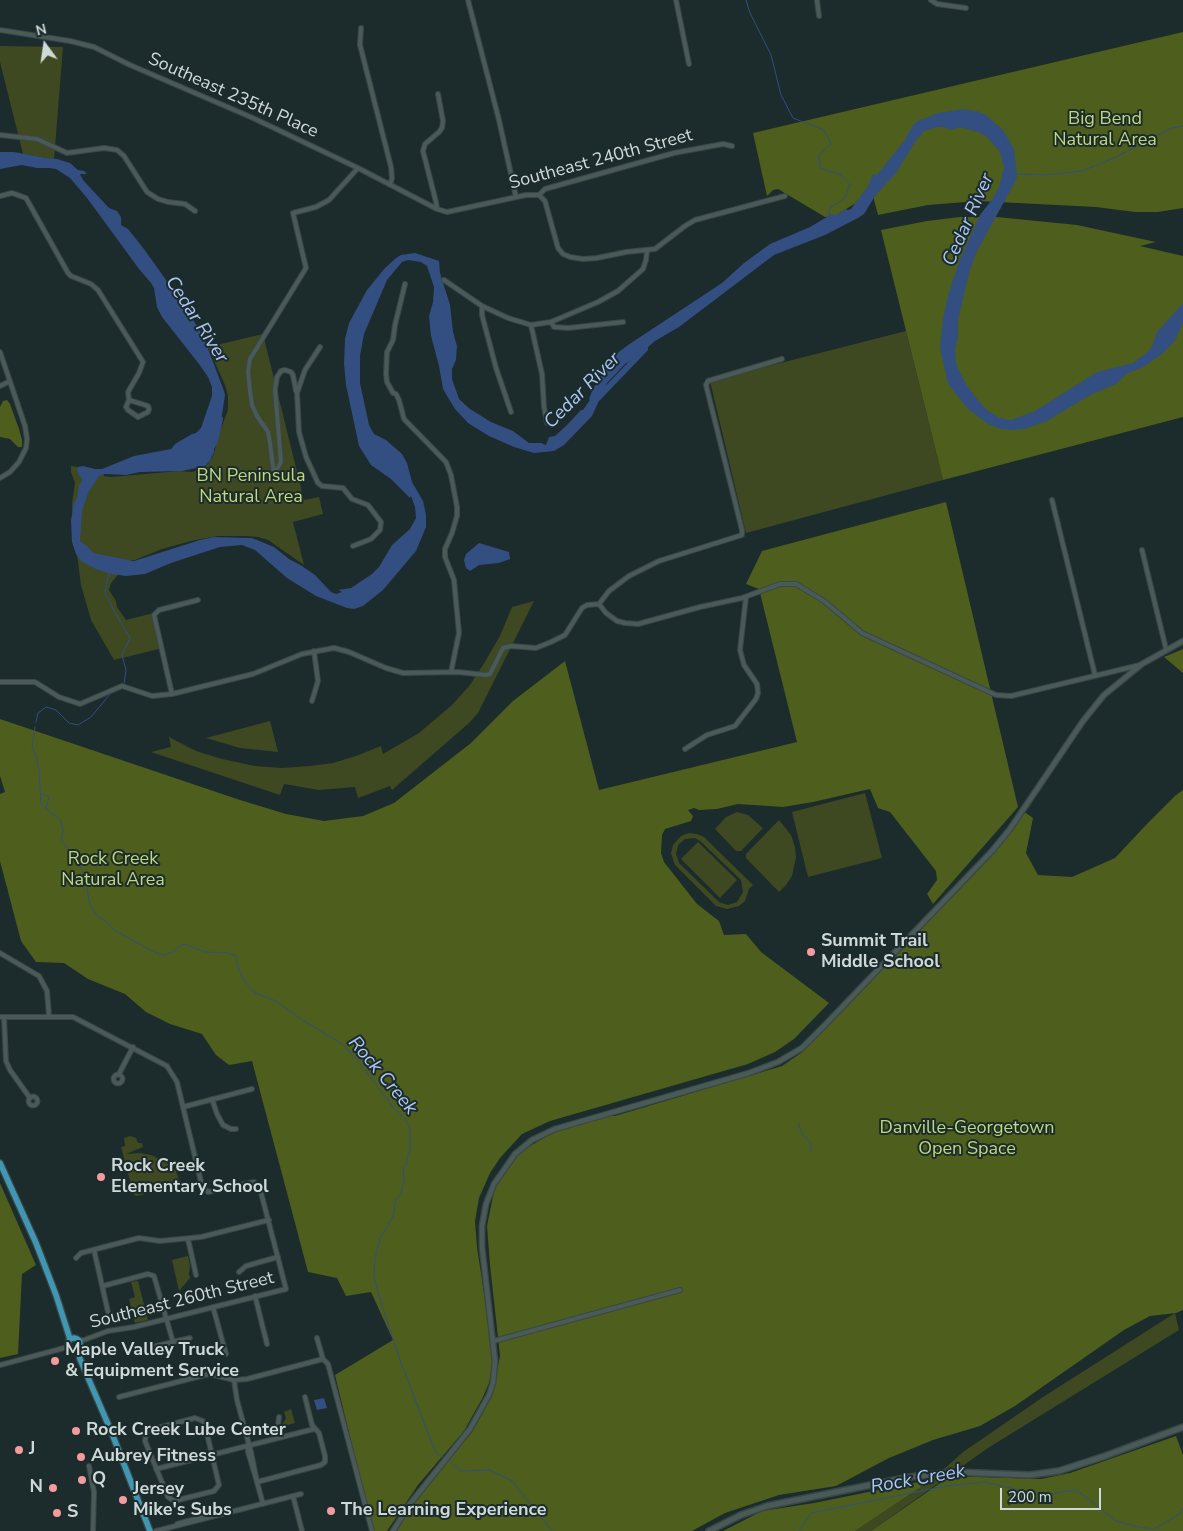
<!DOCTYPE html>
<html>
<head>
<meta charset="utf-8">
<style>
	body { margin:0 }
	#map { position:relative; width:1183px; height:1531px; overflow:hidden; background:#1c2b2b; font-family:"Nunito Sans",sans-serif }
	canvas { display:block }
	.north { position:absolute; left:20px; top:20px; width:50px; height:50px; -webkit-text-stroke:4px #1c2b2b; paint-order:stroke; rotate:346deg; font-size:14px; font-weight:700; line-height:20px; text-align:center; color:#cfd9d8 }
	.north::after { content:''; display:block; margin:auto; width:18px; height:22px; background:#cfd9d8; clip-path:polygon(50% 0,100% 100%,50% 72%,0 100%) }
	.scale { position:absolute; left:1000px; top:1488px; width:101px; height:22px; box-sizing:border-box; border:2px solid #cfd9d8; border-top:0; padding-left:6px; font-size:15px; line-height:18px; white-space:nowrap; color:#cfd9d8; -webkit-text-stroke:4px #1c2b2b; paint-order:stroke }
</style>
</head>
<body>
<div id="map">
<canvas width="1183" height="1531"></canvas>
<div class="north">N</div>
<div class="scale">200 m</div>
</div>
<script>
const g = document.querySelector('canvas').getContext('2d');
g.lineJoin = 'round';
function paint(path, color) {
  g.fillStyle = color;
  g.fill(path, 'evenodd');
}
function shape(rows) {
  const path = new Path2D();
  for (const r of rows) {
    if (r.length === 3) {
      path.moveTo(r[0] + r[2], r[1]);
      path.arc(r[0], r[1], r[2], 0, 2 * Math.PI);
      continue;
    }
    path.moveTo(r[0], r[1]);
    for (let i = 2; i < r.length; i += 2) path.lineTo(r[i], r[i + 1]);
  }
  return path;
}
function trace(path, color, width, dash) {
  g.strokeStyle = color;
  g.lineWidth = width;
  g.lineCap = dash ? 'butt' : 'round';
  g.setLineDash(dash || []);
  g.stroke(path);
}
function write(font, color, halo, rows, align = 'center') {
  g.font = font + ' "Nunito Sans",sans-serif';
  g.lineWidth = 4;
  g.setLineDash([]);
  g.textBaseline = 'middle';
  g.strokeStyle = halo;
  g.fillStyle = color;
  for (const [text, x, y, turn = 0] of rows) {
    g.save();
    g.translate(x, y);
    g.rotate((+turn || 0) * Math.PI / 180);
    g.textAlign = isNaN(turn) ? turn : align;
    if (halo) g.strokeText(text, 0, 0);
    g.fillText(text, 0, 0);
    g.restore();
  }
}
const green = shape([
	[0,46,63,47,54,159,23,154,0,62],
	[906,331,943,480,746,533,710,381],
	[263,334,304,500,319,497,323,514,293,522,304,565,268,540,258,537,245,536,218,536,191,541,162,549,135,560,125,560,126,565,111,583,109,590,116,601,117,607,126,620,154,613,163,648,114,660,91,620,81,585,73,523,72,504,75,483,71,472,71,466,103,471,104,476,111,477,179,471,192,472,203,468,209,463,214,454,217,439,228,410,228,396,225,385,208,347],
	[534,601,478,713,469,723,392,790,390,786,358,798,355,787,319,790,284,784,280,795,151,752,171,747,169,737,196,751,222,759,255,766,282,768,310,766,333,763,356,756,381,746,383,754,419,733,452,705,470,685,483,665,500,636,512,607],
	[270,721,278,752,240,748,206,738],
	[865,793,882,858,808,877,792,812],
	[737,812,748,815,763,828,741,851,736,851,715,829,726,817],
	[779,820,791,835,795,847,796,857,792,876,786,885,779,892,746,858,746,854],
	[689,833,697,834,704,837,753,885,749,889,745,901,739,906,727,909,716,906,675,865,671,853,673,845,681,836],
	[695,838,700,841,741,880,743,892,737,902,728,905,719,902,679,863,676,854,678,845,685,839],
	[698,842,737,880,720,898,681,859],
	[130,1136,136,1138,138,1143,142,1143,143,1147,126,1154,139,1153,151,1155,167,1162,176,1171,181,1185,137,1196,134,1195,121,1147,125,1146,124,1138],
	[188,1256,190,1265,189,1274,190,1278,179,1291,172,1260],
	[138,1281,148,1320,135,1323,129,1299,135,1297,131,1282],
	[1175,1313,1179,1330,988,1448,871,1531,855,1531,933,1479,963,1452,1043,1397],
	[291,1409,295,1423,281,1427,286,1418,284,1412]
]);
const forest = shape([
	[1183,32,1183,208,1158,212,1135,212,1096,207,978,201,928,205,878,215,873,196,859,201,835,216,825,217,778,189,773,190,767,196,753,133],
	[960,217,997,217,1077,225,1156,242,1140,246,1183,256,1183,417,943,480,881,230,927,221],
	[7,400,10,404,19,429,22,440,22,447,18,447,10,439,0,437,0,407,3,401],
	[946,502,1018,807,933,904,927,894,937,880,936,871,890,812,878,808,870,789,813,802,783,807,738,804,717,809,699,810,694,808,688,810,693,816,691,821,665,829,662,835,661,853,664,862,697,904,719,921,724,935,746,934,761,952,829,1003,794,1039,775,1052,748,1064,550,1121,522,1134,500,1158,490,1173,479,1198,475,1221,477,1247,491,1339,493,1363,489,1383,483,1397,464,1431,418,1485,387,1531,373,1531,335,1375,393,1340,371,1292,346,1296,337,1278,308,1272,252,1061,229,1065,216,1055,202,1034,170,1024,146,1012,125,994,88,979,64,963,36,962,21,941,0,861,0,794,5,792,0,776,0,719,240,800,286,814,324,821,363,816,394,803,471,743,513,701,565,661,599,790,797,742,759,589,746,584,762,551],
	[1183,649,1183,673,1164,657],
	[1183,790,1183,1310,1176,1313,1150,1316,1124,1330,1015,1406,980,1426,933,1440,889,1458,836,1486,779,1495,725,1513,692,1531,397,1531,416,1498,472,1432,492,1396,500,1356,490,1265,487,1226,495,1186,518,1153,554,1132,607,1115,615,1116,782,1066,801,1053,914,937,1023,811,1033,818,1026,853,1038,875,1072,877,1115,858,1145,826,1176,795],
	[0,1183,36,1265,22,1274,18,1354,0,1358],
	[1176,1436,1183,1455,1183,1531,871,1531,949,1477,979,1477,1041,1479,1070,1473],
	[933,1479,855,1531,723,1531,762,1511,814,1503]
]);
const water = shape([
	[963,109,976,111,986,115,1003,130,1014,149,1017,176,1016,180,976,253,969,273,958,320,958,337,955,350,956,364,964,381,976,398,987,410,1000,418,1011,420,1035,411,1097,372,1133,363,1149,351,1153,344,1157,332,1183,303,1183,318,1169,338,1162,354,1143,367,1128,373,1116,384,1090,395,1047,421,1024,429,1011,430,1001,429,988,424,967,408,948,384,940,348,943,318,949,292,960,259,980,215,993,198,999,187,1004,167,1000,152,986,136,978,132,960,127,951,130,944,127,937,127,924,131,915,142,896,173,875,196,864,214,858,218,825,235,774,255,679,327,655,341,640,354,625,364,607,383,592,416,564,445,554,451,534,453,514,447,489,436,476,428,468,423,455,409,443,389,439,366,431,336,429,316,433,302,434,287,427,266,421,262,408,260,402,262,387,280,364,334,360,356,360,383,369,425,374,434,386,440,402,454,407,463,412,482,423,501,426,515,426,527,416,551,383,590,363,606,354,609,347,608,316,596,287,578,255,550,242,545,220,547,171,563,145,574,126,576,111,574,96,569,81,561,76,554,72,542,71,520,74,503,84,486,82,479,77,472,78,467,83,466,95,469,102,469,134,456,171,449,175,444,192,434,196,433,201,428,212,396,212,387,208,377,199,364,162,317,157,307,154,288,151,283,139,269,87,198,70,178,56,169,49,168,37,168,22,165,0,169,0,152,14,152,47,158,57,159,70,163,78,170,84,171,87,174,80,174,83,180,109,208,117,211,121,217,121,225,128,229,144,249,188,311,204,338,224,391,225,395,222,415,213,437,214,452,210,461,205,466,182,471,140,472,126,475,104,474,99,476,88,493,82,511,80,541,87,546,93,553,134,561,200,540,214,537,252,538,274,547,289,559,302,566,315,575,331,592,336,594,342,592,338,590,351,588,372,574,379,567,392,545,410,529,416,518,415,507,411,496,410,498,391,479,371,465,359,446,346,385,344,364,345,339,349,323,367,290,385,268,396,258,401,255,415,253,439,261,440,273,450,305,453,332,457,346,456,360,452,369,452,379,459,399,470,409,491,422,513,431,529,443,541,443,546,445,549,437,555,436,567,425,581,410,583,410,590,400,589,399,592,391,606,367,615,355,628,345,722,283,744,263,770,244,810,227,832,214,836,215,846,209,848,210,851,209,868,186,873,174,877,175,904,141,913,125,918,121,938,113],
	[479,543,509,552,510,559,499,563,479,565,470,571,466,568,464,560,466,554],
	[324,1398,327,1408,317,1410,314,1400]
]);
const stream = shape([
	[746,0,750,13,771,55,781,95,793,118,824,130,831,144,819,155,820,168,841,175,850,184,845,198,830,208,829,215],
	[1017,174,1043,175,1082,171,1112,159,1172,128,1183,126],
	[109,573,105,593,112,607,130,638,122,655,126,670,124,683],
	[36,722,38,713,46,707,56,710,69,723,78,725,91,717,110,694],
	[35,727,32,747,36,756,39,771,41,804,61,821,63,830,61,840,75,857,86,879,89,902,93,910,99,917,107,922,114,930,154,952,163,955,173,952,179,946,185,944,205,952,229,953,236,956,238,968,246,984,254,992,276,1001,301,1019,342,1044,363,1067,392,1106,405,1119,410,1128,410,1151,407,1156,407,1163,403,1168,404,1180,401,1193,396,1199,393,1216,380,1239,375,1258,374,1276,378,1293,401,1363,435,1451,444,1458],
	[41,794,49,797,46,808],
	[799,1123,800,1129,804,1136,811,1143,811,1151],
	[448,1460,461,1471,490,1470,512,1481,552,1531],
	[799,1531,811,1513,946,1486,985,1482,1036,1494,1052,1494,1067,1491,1078,1491,1116,1521,1138,1527,1154,1529,1180,1514,1183,1509]
]);
const river = shape([
	[1160,352,1173,338,1183,315],
	[598,398,645,349],
	[210,450,215,441,220,419],
	[80,499,82,486,87,479]
]);
const minor = shape([
	[468,0,499,120,516,197],
	[676,0,689,64],
	[817,0,819,16],
	[931,0,937,4,966,8],
	[361,28,360,45,391,167,392,178,390,185],
	[0,30,70,41,94,47,130,65,253,118,358,168,437,209,447,212,526,195,539,195,545,189,674,153,723,144,732,146],
	[0,135,37,139,67,153,104,148,117,150,124,156,147,192,158,199,168,202,185,204,195,211],
	[539,195,545,201,558,248,563,254,570,257,583,259,597,258,626,252,655,249,685,226,695,220,785,196],
	[0,196,12,193,26,198,68,273,71,276,91,284,98,290,143,362,139,373,128,392,129,400,126,407,128,410,138,417,148,412,149,409,148,406,129,400],
	[437,209,436,202,423,151,425,144,439,132,442,128,443,121,438,94],
	[444,280,482,306,508,318,531,325,551,322,554,327,568,328,623,322],
	[405,284,395,325,393,340,387,352,386,374,387,382,393,393,396,394,399,400,404,419,446,462,451,475,457,507,457,516,452,533,445,549,445,557,454,580,459,633,451,672],
	[482,306,482,315,496,368,511,412],
	[551,322,598,302,618,291,643,269,646,260,647,251],
	[531,325,542,374,544,407,547,423],
	[320,347,305,370,297,393,299,432,306,457,318,483,322,486,343,488,352,499,368,505,381,522,380,530,371,539,353,546],
	[0,352,25,426,27,439,26,448,19,462,10,472,0,478],
	[0,386,10,381],
	[274,474,270,443,268,432,257,416,252,405,250,391,248,372,250,359,306,268,293,213,316,207,329,200,358,168],
	[274,474,281,462,275,389,277,377,281,371,285,370,291,372,293,375,296,391],
	[1052,500,1095,675],
	[1142,550,1166,649],
	[599,604,609,591,629,576,659,561,742,535,742,530,706,385,708,381,782,359],
	[0,682,35,682,59,697,80,704,122,686,152,696,172,694,253,674,302,654,334,648,349,652,386,668,403,673,458,672,486,675,490,674,503,648,511,646,536,648,551,642,565,635,582,608,587,605,599,604,606,613,617,621,625,623,638,624,700,607,742,598,780,584,796,584,824,601,862,633,996,695,1011,696,1140,665],
	[172,694,154,615,159,610,198,600],
	[312,701,318,681,314,651],
	[685,749,707,735,735,726,756,699,758,693,757,684,744,665,740,650,746,597],
	[0,953,39,976,47,991,49,1016],
	[0,1017,73,1017,167,1066,177,1082,202,1186,208,1192,254,1182,259,1185,286,1289,134,1327,108,1331,84,1340,79,1340],
	[4,1017,6,1061,10,1070,30,1098],
	[119,1074,133,1047],
	[118,1079,4.5],
	[33,1101,4.5],
	[212,1099,217,1114,223,1125,231,1129,236,1129],
	[183,1107,252,1089],
	[188,1239,196,1275],
	[94,1250,108,1312],
	[76,1258,81,1253,139,1238,160,1241,201,1237,269,1220],
	[239,1272,246,1266,278,1257],
	[103,1286,148,1274,154,1276,173,1342],
	[255,1296,267,1344],
	[213,1307,226,1354],
	[317,1338,323,1359,328,1364,372,1531],
	[494,1341,680,1290],
	[156,1346,190,1338],
	[0,1365,64,1348,69,1348],
	[234,1380,237,1400,251,1452,257,1482,248,1452,248,1445],
	[119,1397,205,1375,210,1374,234,1380,247,1379,323,1359],
	[279,1417,278,1425,281,1437],
	[195,1418,203,1421,205,1425,219,1485,214,1491,174,1501,168,1497,145,1441,146,1433,150,1430,195,1418],
	[89,1466,94,1492,93,1531],
	[156,1469,314,1429],
	[293,1496,302,1531],
	[263,1504,257,1482,321,1465,325,1462,325,1456,319,1433,312,1425,305,1397],
	[177,1524,217,1513,221,1514],
	[156,1531,301,1494]
]);
const tertiary = shape([
	[393,1531,410,1504,470,1429,489,1395,493,1383,495,1361,482,1247,482,1226,486,1204,494,1184,515,1154,532,1140,555,1129,749,1073,778,1062,802,1048,823,1027,992,851,1010,829,1083,721,1104,695,1142,664,1183,641]
]);
const secondary = shape([
	[709,1531,741,1515,767,1506,910,1477,953,1472,1030,1475,1059,1471,1105,1456,1183,1427]
]);
const primary = shape([
	[0,1163,36,1243,56,1295,70,1339],
	[74,1344,6],
	[78,1349,80,1359,111,1431,150,1531]
]);
const markers = [
	[811,952,5,"#f49b9f"],
	[101,1177,5,"#f49b9f"],
	[55,1361,5,"#f49b9f"],
	[76,1431,5,"#f49b9f"],
	[19,1450,5,"#f49b9f"],
	[81,1457,5,"#f49b9f"],
	[82,1480,5,"#f49b9f"],
	[53,1488,5,"#f49b9f"],
	[123,1500,5,"#f49b9f"],
	[331,1511,5,"#f49b9f"],
	[57,1513,5,"#f49b9f"]
];
const streetNames = [
	["Southeast 235th Place",233,96,24],
	["Southeast 240th Street",601,160,-15],
	["Southeast 260th Street",182,1301,-14]
];
const parkNames = [
	["Big Bend",1105,120],
	["Natural Area",1105,141],
	["BN Peninsula",251,477],
	["Natural Area",251,498],
	["Rock Creek",113,860],
	["Natural Area",113,881],
	["Danville-Georgetown",967,1129],
	["Open Space",967,1150]
];
const poiNames = [
	["Summit Trail",821,942],
	["Middle School",821,963],
	["Rock Creek",111,1167],
	["Elementary School",111,1188],
	["Maple Valley Truck",65,1351],
	["& Equipment Service",65,1372],
	["Rock Creek Lube Center",86,1431],
	["J",29,1450],
	["Aubrey Fitness",91,1457],
	["Q",92,1480],
	["N",43,1488,"right"],
	["Jersey",133,1490],
	["Mike's Subs",133,1511],
	["The Learning Experience",341,1511],
	["S",67,1513]
];
const waterNames = [
	["Cedar River",969,220,-66],
	["Cedar River",196,320,57],
	["Cedar River",583,391,-45],
	["Rock Creek",382,1076,50],
	["Rock Creek",918,1480,-10]
];
paint(green, '#3e4921');
paint(forest, '#4e5e1c');
paint(water, '#334e81');
trace(stream, '#334e81', 1);
trace(river, '#334e81', 6);
trace(minor, '#3a4746', 6);
trace(tertiary, '#3a4746', 7);
trace(secondary, '#3a4746', 8);
trace(primary, '#3a4746', 8);
trace(minor, '#495a59', 4);
trace(tertiary, '#495a59', 4.5);
trace(secondary, '#495a59', 5);
trace(primary, '#3f97b4', 5.5);
for (const [x, y, r, color] of markers) {
  const dot = new Path2D();
  dot.arc(x, y, r, 0, 2 * Math.PI);
  g.fillStyle = color;
  g.fill(dot);
  trace(dot, '#1c2b2b', 2);
}
write('18px', '#cfd9d8', '#1c2b2b', streetNames);
write('18px', '#c0d97d', '#1c2b2b', parkNames);
write('bold 18px', '#cfd9d8', '#1c2b2b', poiNames, 'left');
write('italic 19px', '#acc7f6', '#1c2b2b', waterNames);
</script>
</body>
</html>
